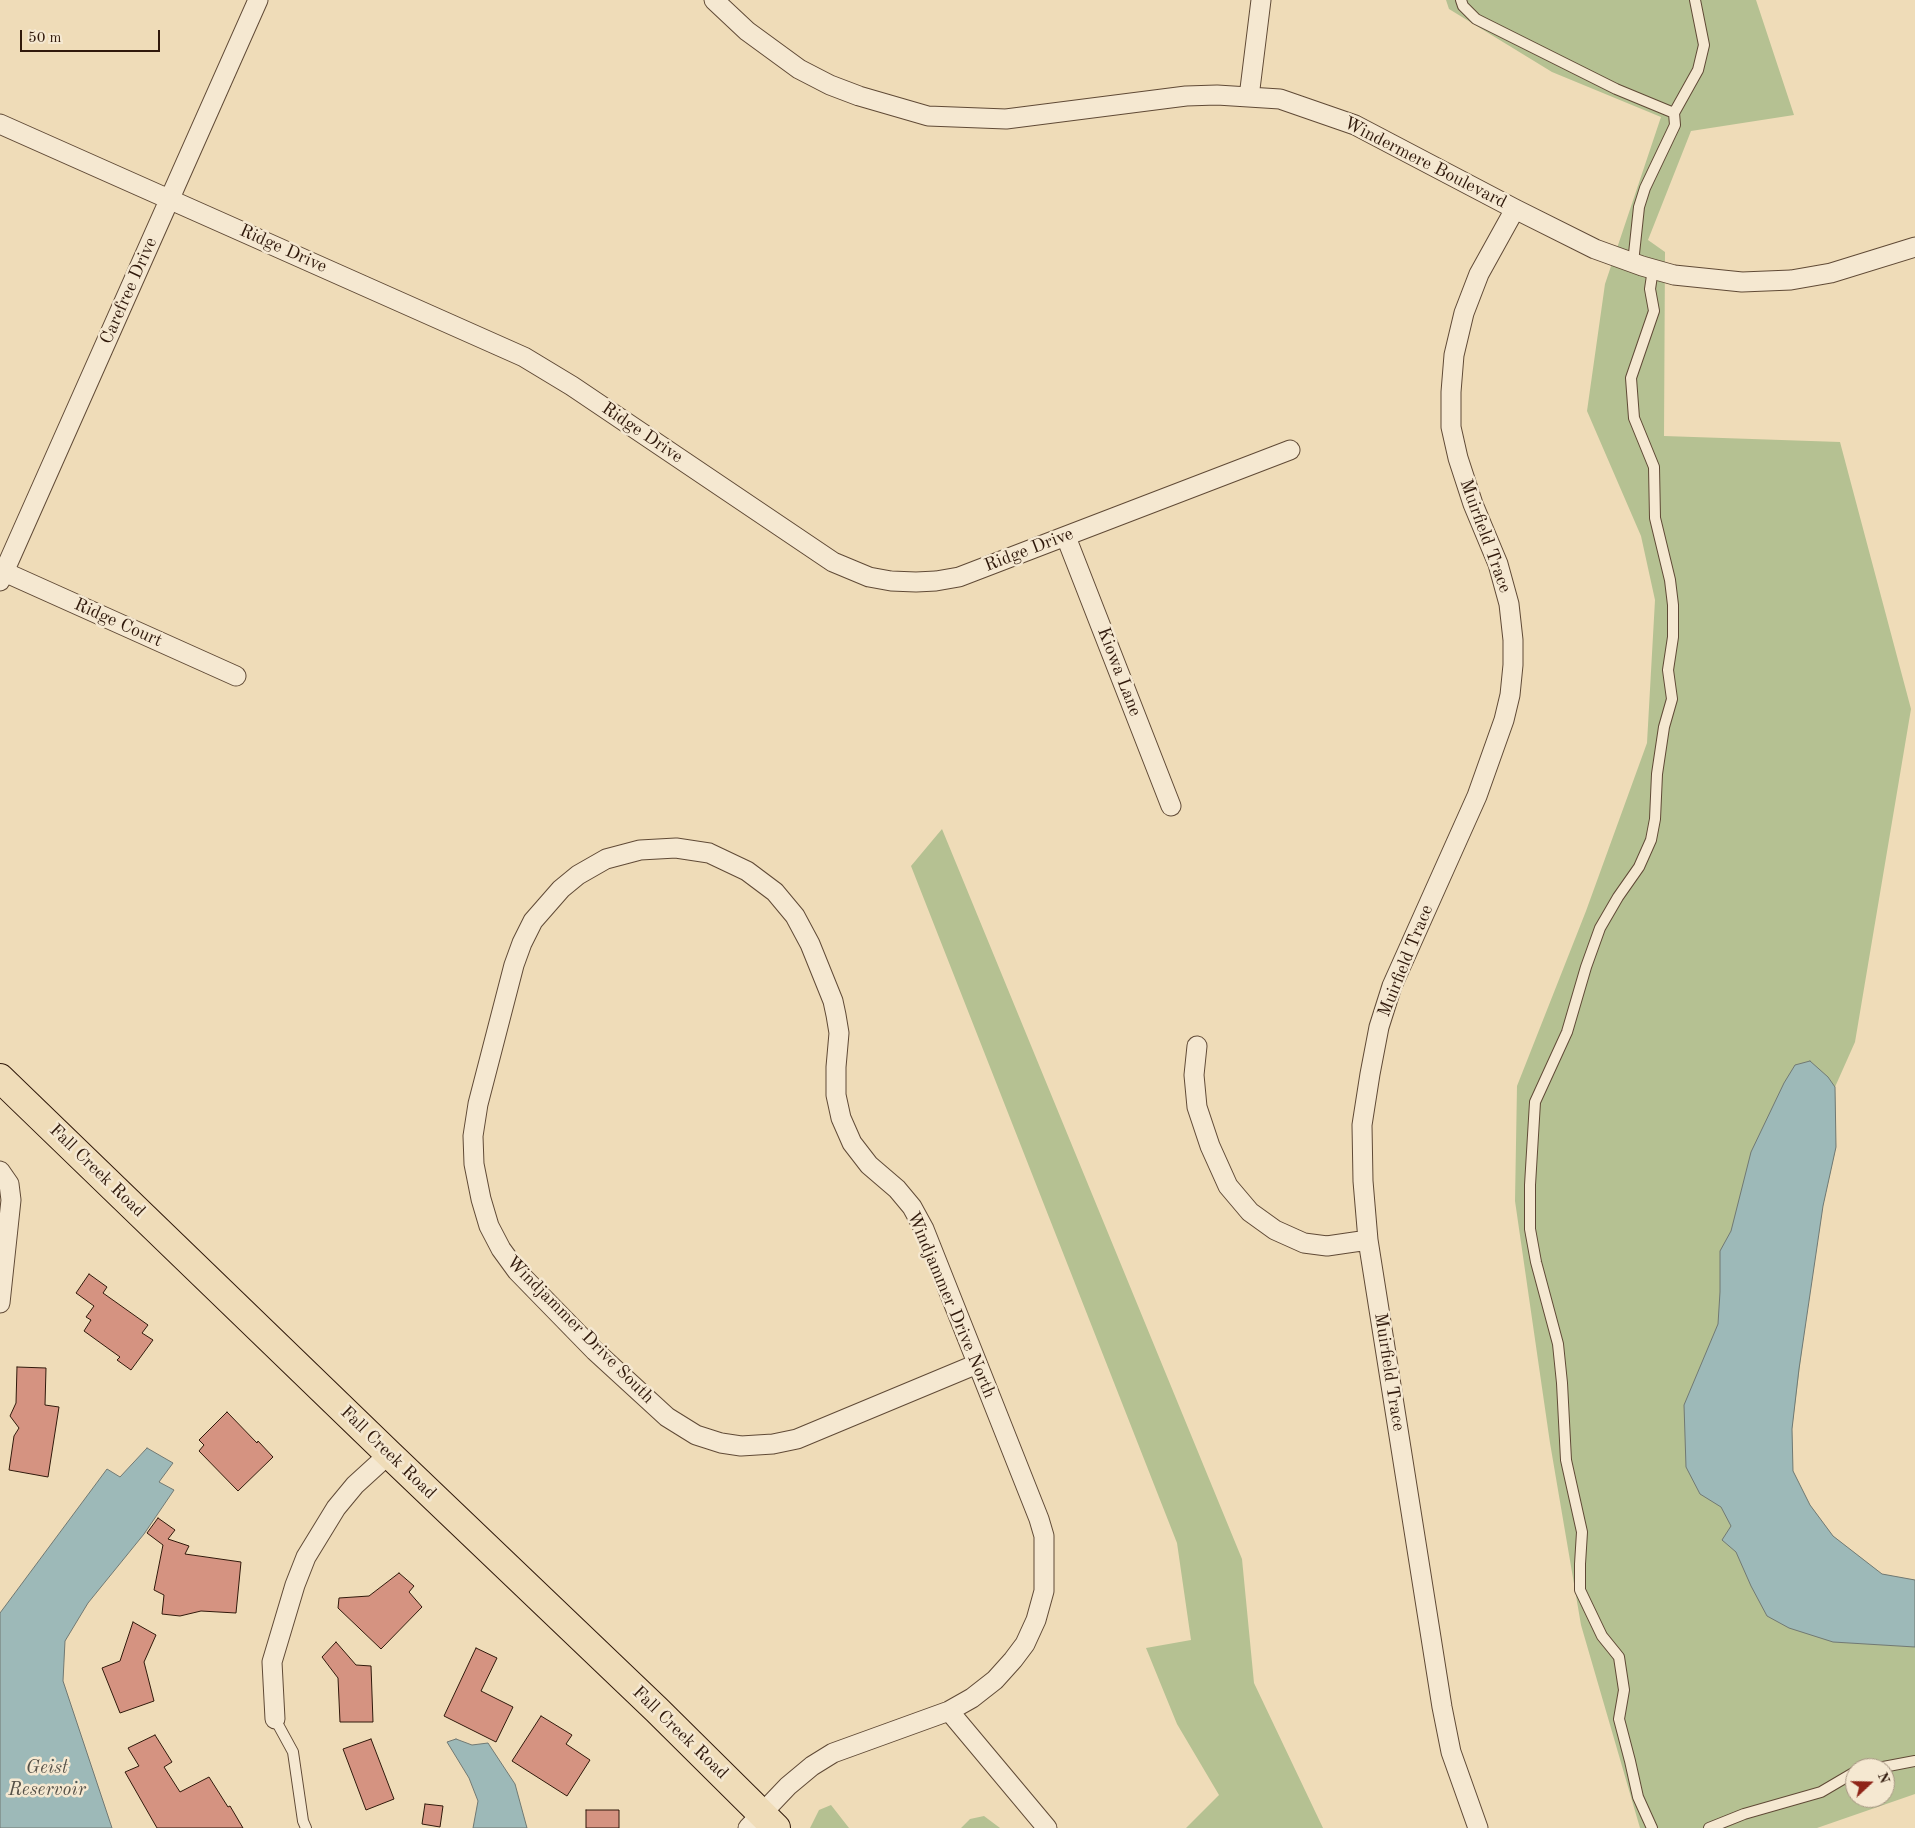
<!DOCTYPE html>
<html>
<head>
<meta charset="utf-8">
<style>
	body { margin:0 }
	#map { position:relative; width:1915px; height:1828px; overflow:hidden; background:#efdcb8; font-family:"Old Standard TT",serif }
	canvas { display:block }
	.north { position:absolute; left:1845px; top:1758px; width:50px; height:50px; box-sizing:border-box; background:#f5e8d1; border:1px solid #a69582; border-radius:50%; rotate:69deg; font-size:14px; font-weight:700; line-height:20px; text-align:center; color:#30190b }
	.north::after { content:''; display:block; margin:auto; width:18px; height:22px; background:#8f2418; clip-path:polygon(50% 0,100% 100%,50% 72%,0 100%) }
	.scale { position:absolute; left:20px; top:30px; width:140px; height:22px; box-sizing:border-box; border:2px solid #30190b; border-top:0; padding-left:6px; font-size:15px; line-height:18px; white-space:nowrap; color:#30190b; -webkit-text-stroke:4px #f5e8d1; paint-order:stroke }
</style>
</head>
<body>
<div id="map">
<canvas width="1915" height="1828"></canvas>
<div class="north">N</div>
<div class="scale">50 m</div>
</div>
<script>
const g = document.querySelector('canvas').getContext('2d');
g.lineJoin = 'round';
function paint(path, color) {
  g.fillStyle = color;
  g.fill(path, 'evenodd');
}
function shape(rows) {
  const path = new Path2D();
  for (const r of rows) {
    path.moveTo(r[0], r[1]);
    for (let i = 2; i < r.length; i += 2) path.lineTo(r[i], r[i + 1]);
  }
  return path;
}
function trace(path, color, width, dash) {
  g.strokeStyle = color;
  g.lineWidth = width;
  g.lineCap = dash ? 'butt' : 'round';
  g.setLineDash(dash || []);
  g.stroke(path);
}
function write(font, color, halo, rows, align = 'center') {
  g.font = font + ' "Old Standard TT",serif';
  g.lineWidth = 5;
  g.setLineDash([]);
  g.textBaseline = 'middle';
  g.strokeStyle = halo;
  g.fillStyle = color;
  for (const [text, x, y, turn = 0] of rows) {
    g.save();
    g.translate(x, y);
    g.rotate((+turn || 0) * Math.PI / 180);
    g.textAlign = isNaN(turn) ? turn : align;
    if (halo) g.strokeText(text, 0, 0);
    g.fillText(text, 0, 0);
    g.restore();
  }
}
const green = shape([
	[1446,0,1756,0,1794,115,1691,131,1648,240,1665,252,1664,436,1840,442,1911,709,1855,1042,1835,1087,1836,1147,1823,1206,1810,1285,1792,1429,1793,1471,1810,1505,1833,1536,1882,1574,1915,1580,1915,1794,1817,1828,1640,1828,1581,1625,1550,1443,1515,1201,1517,1086,1586,911,1647,743,1655,600,1641,536,1587,411,1605,284,1661,117,1552,72,1449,9],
	[1855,1768,1885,1768,1885,1798,1855,1798],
	[942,829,1242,1559,1254,1683,1323,1828,1186,1828,1219,1795,1177,1724,1146,1648,1191,1640,1177,1543,911,866],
	[831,1805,849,1828,810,1828,819,1810],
	[984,1816,1000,1828,961,1828,970,1819]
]);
const water = shape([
	[1810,1061,1828,1077,1835,1087,1836,1147,1823,1206,1799,1369,1792,1429,1793,1471,1810,1505,1833,1536,1882,1574,1915,1580,1915,1647,1833,1642,1789,1628,1767,1616,1751,1586,1736,1552,1722,1540,1731,1526,1721,1507,1700,1494,1686,1467,1684,1405,1718,1324,1720,1292,1720,1251,1731,1231,1751,1152,1784,1083,1795,1065,1810,1061],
	[147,1448,173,1463,159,1482,174,1490,144,1534,88,1603,65,1641,63,1681,112,1828,0,1828,0,1613,107,1469,120,1477,147,1448],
	[456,1739,472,1745,488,1743,515,1784,527,1828,473,1828,478,1801,469,1778,447,1742,456,1739]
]);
const building = shape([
	[89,1274,107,1287,103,1293,148,1325,142,1333,153,1340,131,1370,117,1360,120,1357,84,1331,91,1320,86,1317,94,1306,76,1293,89,1274],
	[17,1367,46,1368,45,1405,59,1407,48,1477,9,1470,14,1436,19,1428,10,1416,16,1403,17,1367],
	[227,1412,257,1443,258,1441,273,1457,238,1491,199,1451,204,1445,199,1440,227,1412],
	[158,1518,175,1530,168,1539,189,1546,185,1554,241,1562,236,1613,201,1611,180,1616,162,1614,164,1595,154,1590,163,1545,147,1533,158,1518],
	[399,1573,414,1586,409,1592,422,1607,381,1649,338,1608,339,1598,369,1596,399,1573],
	[133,1622,156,1635,144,1662,154,1701,120,1713,102,1668,120,1661,133,1622],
	[336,1642,356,1665,371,1666,373,1722,340,1722,338,1678,322,1657,336,1642],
	[476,1648,497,1658,481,1691,513,1707,496,1742,444,1716,476,1648],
	[541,1716,572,1735,566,1744,590,1760,567,1796,512,1761,541,1716],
	[155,1735,172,1762,164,1767,180,1792,209,1777,228,1807,230,1806,243,1828,157,1828,125,1772,139,1766,128,1748,155,1735],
	[371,1739,394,1799,366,1810,343,1749,371,1739],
	[425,1804,443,1806,440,1827,422,1824,425,1804],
	[586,1810,619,1810,619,1828,586,1828,586,1810]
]);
const service = shape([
	[1461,0,1463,6,1476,19,1616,89,1674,113,1675,125,1645,188,1639,207,1633,263],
	[1674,113,1698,70,1704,45,1695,0],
	[275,1719,293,1752,303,1821,306,1828],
	[1878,1768,1915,1761],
	[1652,1828,1638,1797,1630,1761,1619,1719,1624,1690,1619,1657,1602,1636,1580,1590,1580,1564,1582,1532,1566,1460,1562,1383,1558,1344,1536,1262,1530,1229,1530,1185,1535,1102,1567,1032,1586,967,1600,928,1618,897,1639,867,1651,840,1655,819,1657,774,1664,727,1672,699,1668,670,1673,637,1673,605,1670,580,1655,518,1654,467,1634,418,1631,378,1654,311,1650,289,1653,269],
	[1709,1828,1744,1814,1821,1792,1855,1772]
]);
const minor = shape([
	[714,0,747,31,799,69,830,85,859,96,928,116,1006,119,1186,96,1217,95,1280,99,1355,125,1515,209,1595,249,1642,266,1674,275,1742,282,1791,280,1831,273,1915,247],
	[1249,97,1261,0],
	[0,124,524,357,572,386,833,562,869,577,891,581,916,582,936,581,959,577,1290,450],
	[1066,537,1171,806],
	[0,570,236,676],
	[0,581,258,0],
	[1197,1046,1194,1075,1197,1107,1210,1146,1228,1186,1250,1212,1275,1230,1304,1243,1327,1246,1368,1240],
	[0,1171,9,1184,11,1200,0,1303],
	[949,1711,1047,1828],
	[275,1719,272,1662,295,1585,306,1557,336,1508,355,1485,389,1454],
	[748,1828,788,1786,812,1766,833,1753,949,1711,972,1698,995,1680,1013,1660,1025,1644,1036,1620,1044,1591,1044,1536,1039,1519,924,1229,912,1207,897,1189,869,1165,852,1143,841,1118,836,1095,836,1067,839,1033,836,1015,833,1001,810,944,795,916,775,892,747,871,709,853,676,848,640,850,606,859,578,875,561,889,533,921,522,943,514,965,478,1104,473,1136,474,1164,481,1199,489,1226,501,1249,517,1271,595,1351,667,1417,696,1435,721,1443,741,1446,773,1444,797,1439,977,1364],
	[1478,1828,1451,1752,1442,1707,1368,1240,1363,1181,1362,1125,1370,1074,1379,1027,1392,986,1477,796,1504,720,1510,695,1513,665,1513,640,1509,604,1498,564,1473,504,1458,458,1451,427,1451,392,1454,355,1464,313,1479,274,1515,209]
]);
const primary = shape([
	[0,1078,389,1454,657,1710,776,1828]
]);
const streetNames = [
	["Windermere Boulevard",1425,163,27],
	["Ridge Drive",283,249,24],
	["Carefree Drive",129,291,-66],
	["Ridge Drive",642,433,34],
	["Muirfield Trace",1485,536,70],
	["Ridge Drive",1029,550,-21],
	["Ridge Court",118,623,24],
	["Kiowa Lane",1119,672,69],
	["Muirfield Trace",1406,961,-68],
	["Fall Creek Road",97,1171,44],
	["Windjammer Drive North",951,1305,67],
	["Windjammer Drive South",580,1330,45],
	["Muirfield Trace",1389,1372,81],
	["Fall Creek Road",388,1453,44],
	["Fall Creek Road",680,1733,44]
];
const waterNames = [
	["Geist",47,1768],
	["Reservoir",47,1790]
];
paint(green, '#b5c192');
paint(water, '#9db9b8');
trace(water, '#717973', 1);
paint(building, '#d59381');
trace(building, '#30190b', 1);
trace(service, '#604a36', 12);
trace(minor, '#604a36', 21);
trace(primary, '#30190b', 30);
trace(service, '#f5e8d1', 10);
trace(minor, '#f5e8d1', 19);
trace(primary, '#efdcb8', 28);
write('18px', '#30190b', '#f5e8d1', streetNames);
write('italic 19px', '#565148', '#f5e8d1', waterNames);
</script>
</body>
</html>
